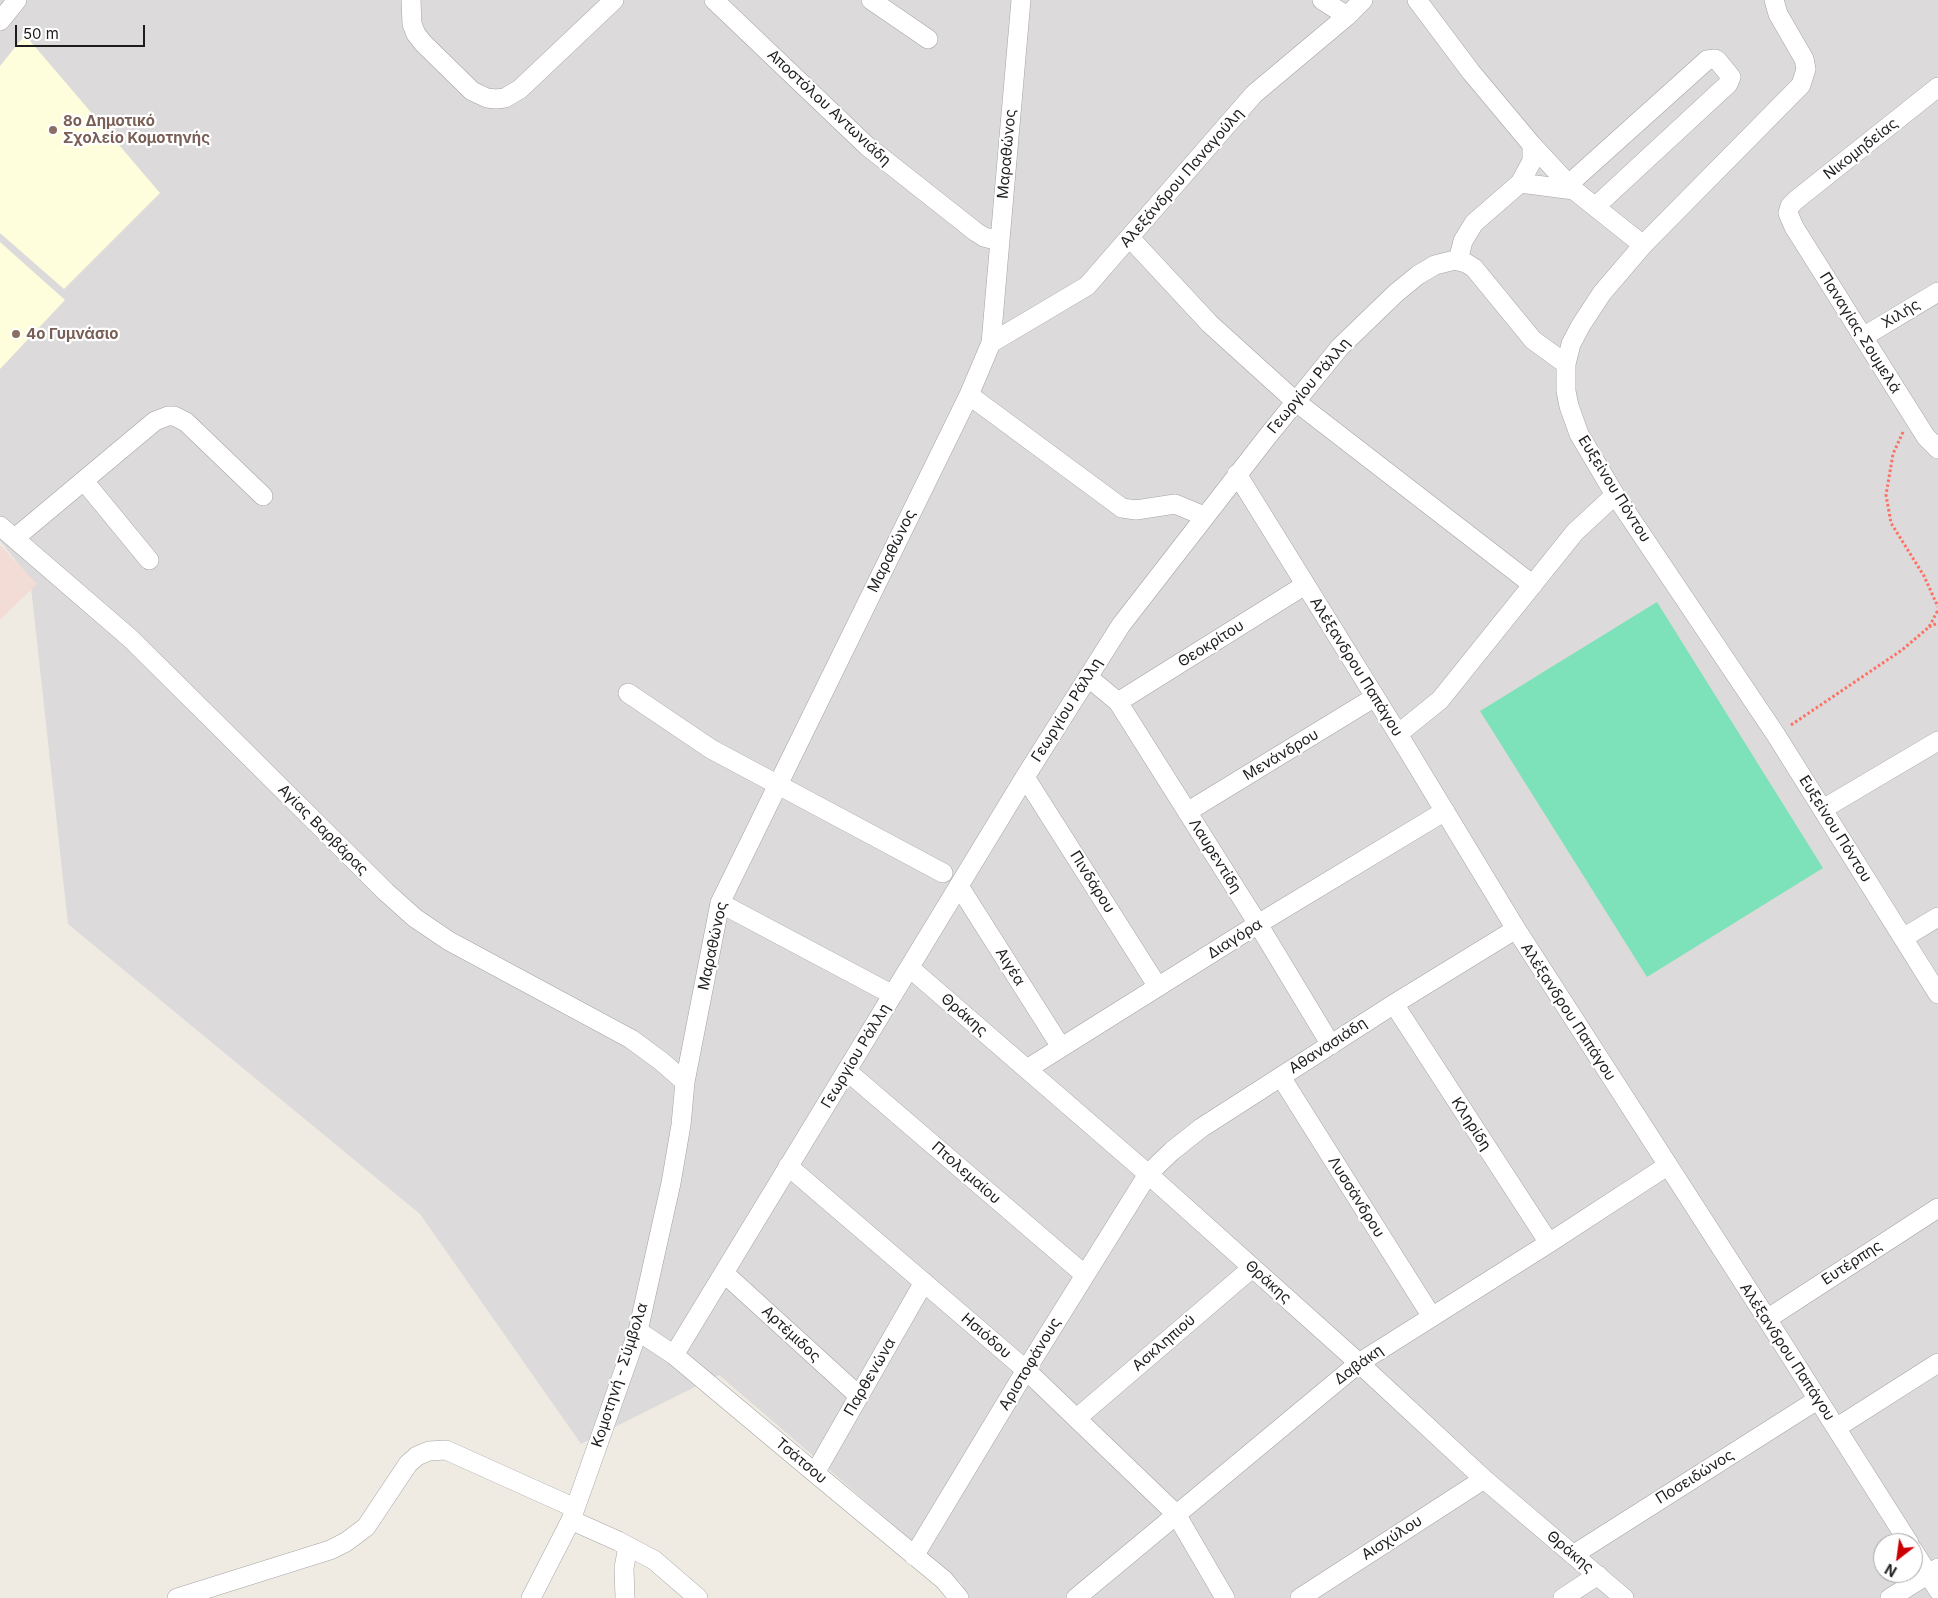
<!DOCTYPE html>
<html>
<head>
<meta charset="utf-8">
<style>
	body { margin:0 }
	#map { position:relative; width:1938px; height:1598px; overflow:hidden; background:#efebe3; font-family:Inter,sans-serif }
	canvas { display:block }
	.north { position:absolute; left:1873px; top:1533px; width:50px; height:50px; box-sizing:border-box; background:#fff; border:1px solid #a5a5a5; border-radius:50%; rotate:210deg; font-size:14px; font-weight:700; line-height:20px; text-align:center; color:#1d1d1d }
	.north::after { content:''; display:block; margin:auto; width:18px; height:22px; background:#cb0005; clip-path:polygon(50% 0,100% 100%,50% 72%,0 100%) }
	.scale { position:absolute; left:15px; top:25px; width:130px; height:22px; box-sizing:border-box; border:2px solid #1d1d1d; border-top:0; padding-left:6px; font-size:15px; line-height:18px; white-space:nowrap; color:#1d1d1d; -webkit-text-stroke:4px #fff; paint-order:stroke }
</style>
</head>
<body>
<div id="map">
<canvas width="1938" height="1598"></canvas>
<div class="north">N</div>
<div class="scale">50 m</div>
</div>
<script>
const g = document.querySelector('canvas').getContext('2d');
g.lineJoin = 'round';
function paint(path, color) {
  g.fillStyle = color;
  g.fill(path, 'evenodd');
}
function shape(rows) {
  const path = new Path2D();
  for (const r of rows) {
    path.moveTo(r[0], r[1]);
    for (let i = 2; i < r.length; i += 2) path.lineTo(r[i], r[i + 1]);
  }
  return path;
}
function trace(path, color, width, dash) {
  g.strokeStyle = color;
  g.lineWidth = width;
  g.lineCap = dash ? 'butt' : 'round';
  g.setLineDash(dash || []);
  g.stroke(path);
}
function write(font, color, halo, rows, align = 'center') {
  g.font = font + ' Inter,sans-serif';
  g.lineWidth = 4.5;
  g.setLineDash([]);
  g.textBaseline = 'middle';
  g.strokeStyle = halo;
  g.fillStyle = color;
  for (const [text, x, y, turn = 0] of rows) {
    g.save();
    g.translate(x, y);
    g.rotate((+turn || 0) * Math.PI / 180);
    g.textAlign = isNaN(turn) ? turn : align;
    if (halo) g.strokeText(text, 0, 0);
    g.fillText(text, 0, 0);
    g.restore();
  }
}
const residential = shape([
	[0,0,1938,0,1938,1598,969,1598,961,1583,719,1375,581,1444,420,1214,68,924,30,578,0,541],
	[1883,1543,1913,1543,1913,1573,1883,1573]
]);
const education = shape([
	[25,35,160,193,64,289,0,233,0,66],
	[0,242,65,300,0,369]
]);
const military = shape([
	[0,545,37,584,0,620]
]);
const pitch = shape([
	[1657,602,1823,868,1647,977,1480,711]
]);
const path = shape([
	[1903,432,1893,454,1886,495,1891,523,1924,576,1938,607],
	[1929,627,1938,623],
	[1791,725,1902,650,1929,627,1938,610]
]);
const minor = shape([
	[411,0,412,24,416,34,423,43,472,91,487,98,496,99,505,98,520,89,614,0],
	[714,0,867,146,976,232,984,237,999,241],
	[871,0,928,39],
	[1322,0,1347,16],
	[1417,0,1471,72,1532,145,1574,190,1643,245],
	[1774,0,1778,14,1804,59,1806,69,1801,85,1643,245,1602,293,1581,325,1571,344,1566,364,1566,391,1569,406,1579,434,1615,495,1776,735,1938,994],
	[0,21,17,0],
	[1938,87,1796,200,1790,206,1788,213,1794,227,1926,437,1938,449],
	[1520,183,1574,190],
	[1569,184,1707,60,1715,59,1718,61,1731,77,1728,84,1595,207],
	[1130,238,1210,324,1295,401,1533,585],
	[1458,261,1463,241,1474,223,1520,183,1532,161,1532,145],
	[1863,337,1938,292],
	[991,343,1087,286,1254,94,1347,16,1363,0],
	[969,395,1122,508,1136,510,1175,504,1204,516],
	[1237,474,1398,734,1516,929,1767,1319,1909,1543],
	[84,481,149,560],
	[0,526,131,639,386,892,415,918,449,941,631,1039,661,1061,685,1082],
	[15,538,155,421,168,416,174,416,186,422,263,496],
	[1088,677,1118,702,1258,924,1331,1045],
	[628,693,711,749,943,873],
	[1118,702,1305,585],
	[1398,734,1440,700,1575,532,1615,495],
	[1025,777,1158,987],
	[1823,809,1938,741],
	[1187,812,1375,697],
	[959,886,1061,1047],
	[720,903,893,995],
	[1903,938,1938,917],
	[910,968,1148,1174,1359,1363,1484,1479,1624,1598],
	[1394,1004,1549,1243],
	[1027,1069,1258,924,1445,811],
	[847,1071,1085,1275],
	[1281,1077,1432,1317],
	[788,1166,1026,1370,1176,1514,1225,1598],
	[724,1273,859,1396],
	[1767,1319,1938,1208],
	[638,1331,674,1355,815,1473,944,1580,959,1598],
	[674,1355,1025,777,1121,625,1267,437,1340,347,1396,293,1418,275,1435,265,1455,260,1466,263,1474,268,1533,340,1566,364],
	[1077,1418,1252,1268],
	[1836,1428,1938,1363],
	[815,1473,924,1282],
	[571,1520,618,1541,654,1560,698,1598],
	[1913,1550,1938,1590],
	[1573,1555,1817,1400],
	[914,1556,1026,1370,1148,1174,1172,1151,1201,1128,1394,1004,1516,929],
	[177,1598,330,1550,346,1542,366,1527,408,1464,417,1456,429,1451,446,1450,575,1508],
	[531,1598,571,1520,638,1331,671,1183,681,1125,685,1082,720,903,969,395,991,343,1021,0],
	[625,1598,624,1568,628,1546],
	[1076,1598,1359,1363,1549,1243,1667,1166],
	[1300,1598,1484,1479],
	[1563,1598,1598,1575],
	[1890,1598,1938,1568]
]);
const markers = [
	[53,130,5,"#8d6e63"],
	[16,334,5,"#8d6e63"]
];
const streetNames = [
	["Αποστόλου Αντωνιάδη",829,108,43],
	["Νικομηδείας",1861,149,-38],
	["Μαραθώνος",1007,154,-85],
	["Αλεξάνδρου Παναγούλη",1182,178,-49],
	["Χιλής",1901,314,-31],
	["Παναγίας Σουμελά",1860,333,58],
	["Γεωργίου Ράλλη",1309,386,-50],
	["Ευξείνου Πόντου",1614,489,58],
	["Μαραθώνος",892,551,-64],
	["Θεοκρίτου",1211,644,-32],
	["Αλέξανδρου Παπάγου",1356,667,58],
	["Γεωργίου Ράλλη",1067,710,-58],
	["Μενάνδρου",1281,755,-31],
	["Ευξείνου Πόντου",1835,829,58],
	["Αγίας Βαρβάρας",323,830,45],
	["Λαυρεντίδη",1215,856,58],
	["Πινδάρου",1092,882,58],
	["Διαγόρα",1235,939,-32],
	["Μαραθώνος",713,946,-78],
	["Αιγέα",1010,967,58],
	["Αλέξανδρου Παπάγου",1568,1012,57],
	["Θράκης",964,1015,41],
	["Αθανασιάδη",1328,1046,-33],
	["Γεωργίου Ράλλη",856,1056,-59],
	["Κληρίδη",1471,1124,57],
	["Πτολεμαίου",966,1173,41],
	["Λυσσάνδρου",1356,1197,58],
	["Ευτέρπης",1852,1263,-33],
	["Θράκης",1268,1282,42],
	["Αρτέμιδος",791,1334,43],
	["Ησιόδου",986,1336,41],
	["Ασκληπιού",1164,1343,-41],
	["Αλέξανδρου Παπάγου",1787,1352,57],
	["Αριστοφάνους",1030,1364,-59],
	["Δαβάκη",1359,1365,-36],
	["Κομοτηνή - Σύμβολα",620,1375,-72],
	["Παρθενώνα",870,1377,-60],
	["Τσάτσου",801,1461,40],
	["Ποσειδώνος",1695,1477,-32],
	["Αισχύλου",1392,1538,-33],
	["Θράκης",1570,1552,40]
];
const educationNames = [
	["8ο Δημοτικό",63,121],
	["Σχολείο Κομοτηνής",63,138],
	["4ο Γυμνάσιο",26,334]
];
paint(residential, '#dcdada');
paint(education, '#fffedc');
paint(military, '#f2dcd5');
paint(pitch, '#7de2b9');
trace(minor, '#a4a4a4', 20);
trace(path, '#ff7064', 3, [2.5, 2.5]);
trace(minor, '#fff', 19);
for (const [x, y, r, color] of markers) {
  const dot = new Path2D();
  dot.arc(x, y, r, 0, 2 * Math.PI);
  g.fillStyle = color;
  g.fill(dot);
  trace(dot, '#fff', 2);
}
write('15px', '#1d1d1d', '#fff', streetNames);
write('bold 15px', '#785e54', '#fff', educationNames, 'left');
</script>
</body>
</html>
